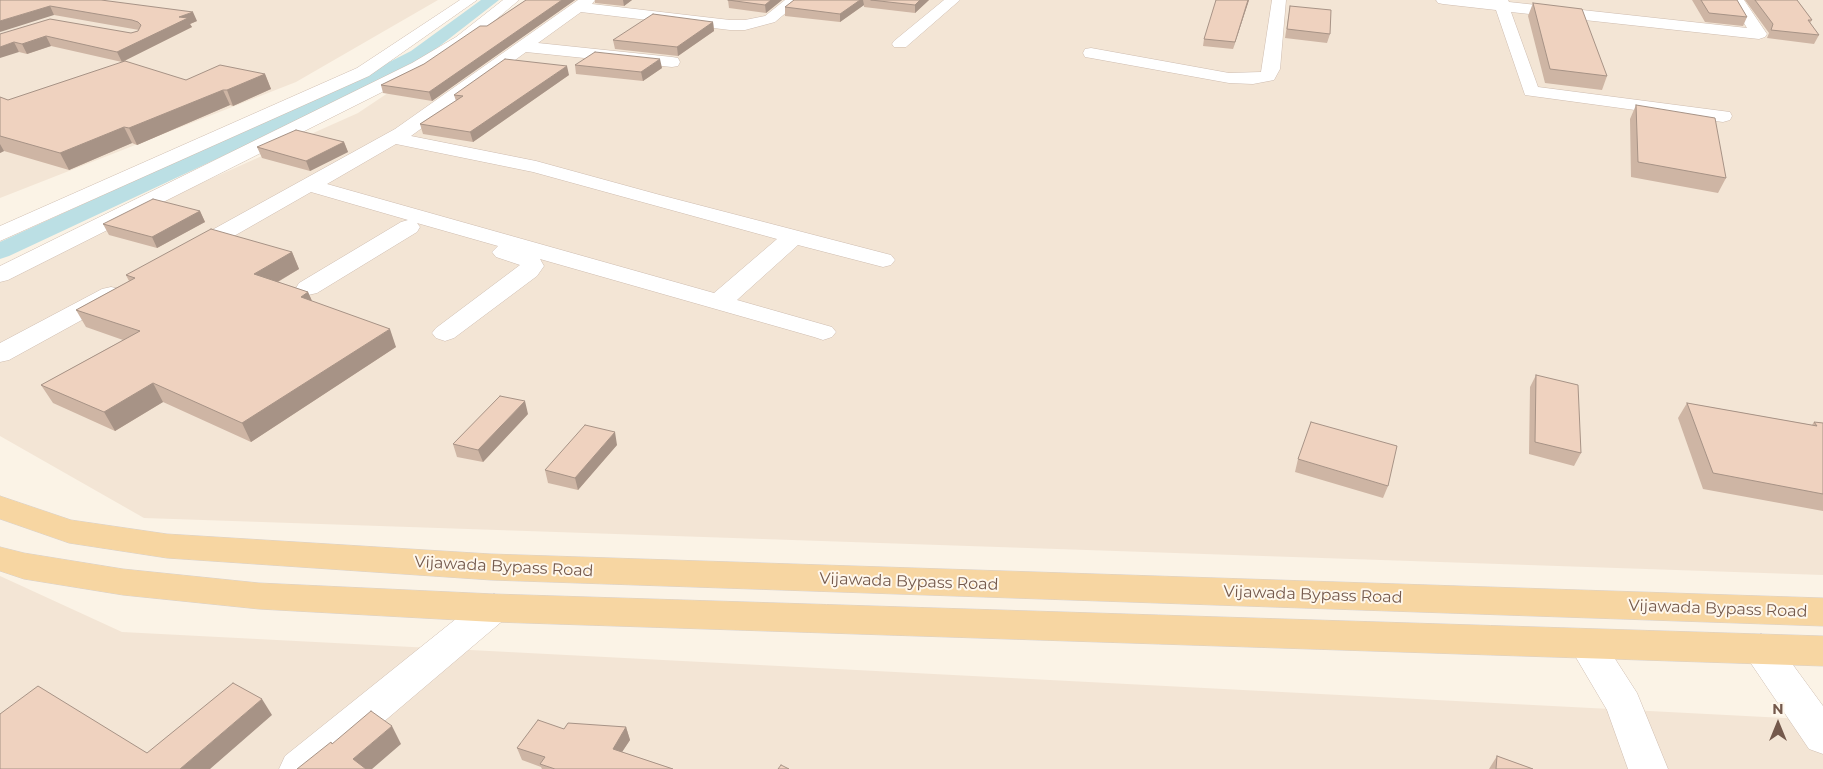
<!DOCTYPE html>
<html>
<head>
<meta charset="utf-8">
<style>
	body { margin:0 }
	#map { position:relative; width:1823px; height:769px; overflow:hidden; background:#fbf3e6; font-family:Montserrat,sans-serif }
	canvas { display:block }
	.north { position:absolute; left:1753px; top:699px; width:50px; height:50px; -webkit-text-stroke:4px #fef7ec; paint-order:stroke; rotate:0deg; font-size:14px; font-weight:700; line-height:20px; text-align:center; color:#74594c }
	.north::after { content:''; display:block; margin:auto; width:18px; height:22px; background:#74594c; clip-path:polygon(50% 0,100% 100%,50% 72%,0 100%) }
</style>
</head>
<body>
<div id="map">
<canvas width="1823" height="769"></canvas>
<div class="north">N</div>
</div>
<script>
const g = document.querySelector('canvas').getContext('2d');
g.lineJoin = 'round';
function paint(path, color) {
  g.fillStyle = color;
  g.fill(path, 'evenodd');
}
function shape(rows) {
  const path = new Path2D();
  for (const r of rows) {
    path.moveTo(r[0], r[1]);
    for (let i = 2; i < r.length; i += 2) path.lineTo(r[i], r[i + 1]);
  }
  return path;
}
function trace(path, color, width, dash) {
  g.strokeStyle = color;
  g.lineWidth = width;
  g.lineCap = dash ? 'butt' : 'round';
  g.setLineDash(dash || []);
  g.stroke(path);
}
function write(font, color, halo, rows, align = 'center') {
  g.font = font + ' Montserrat,sans-serif';
  g.lineWidth = 4;
  g.setLineDash([]);
  g.textBaseline = 'middle';
  g.strokeStyle = halo;
  g.fillStyle = color;
  for (const [text, x, y, turn = 0] of rows) {
    g.save();
    g.translate(x, y);
    g.rotate((+turn || 0) * Math.PI / 180);
    g.textAlign = isNaN(turn) ? turn : align;
    if (halo) g.strokeText(text, 0, 0);
    g.fillText(text, 0, 0);
    g.restore();
  }
}
const residential = shape([
	[0,0,438,0,296,82,0,198],
	[527,0,1823,0,1823,575,144,518,0,436,0,273,358,113],
	[0,576,122,632,1823,720,1823,769,0,769]
]);
const canal = shape([
	[481,0,499,0,423,59,362,91,9,256,0,259,0,242,348,83,411,51,481,0]
]);
const minor = shape([
	[503,0,519,0,468,43,424,71,8,280,0,282,0,266,412,63,456,37,503,0],
	[578,0,595,0,592,4,730,20,745,20,765,16,785,0,801,0,775,22,745,30,730,30,581,12,538,43,672,57,678,58,680,62,678,66,672,67,526,52,411,136,536,161,660,195,891,255,895,260,891,265,883,267,798,245,737,300,832,327,836,332,832,337,823,340,814,337,540,259,544,266,537,276,454,338,445,341,436,338,432,333,436,328,520,265,496,257,492,252,498,246,417,223,420,227,417,232,317,293,308,295,299,293,296,288,299,283,401,222,408,220,311,192,199,256,191,258,183,256,179,251,183,246,395,129,578,0],
	[396,144,533,172,777,239,714,293,327,184,396,144],
	[944,0,960,0,906,47,894,47,892,44,894,41,944,0],
	[1272,0,1286,0,1280,69,1274,80,1253,84,1229,83,1091,58,1085,57,1083,53,1085,49,1091,48,1229,73,1261,72,1272,0],
	[1436,0,1508,0,1509,2,1747,28,1730,0,1744,0,1767,34,1765,37,1759,39,1511,12,1538,87,1730,112,1732,116,1730,120,1723,122,1525,95,1496,10,1443,4,1438,3,1436,0],
	[111,287,120,289,123,294,120,299,9,360,0,362,0,343,102,289,111,287],
	[494,594,506,598,511,608,506,618,328,769,279,769,285,756,482,598,494,594],
	[1586,629,1599,634,1637,693,1668,769,1628,769,1607,710,1568,644,1573,634,1586,629],
	[1761,634,1774,639,1823,706,1823,754,1809,749,1748,659,1743,649,1748,639,1761,634]
]);
const tertiary = shape([
	[460,0,477,0,369,76,0,241,0,226,357,68,460,0]
]);
const primary = shape([
	[0,496,71,520,167,534,491,554,1823,598,1823,626,491,580,167,558,69,543,0,519,0,496],
	[0,547,24,553,123,569,259,583,494,594,1823,636,1823,666,494,622,259,609,123,595,24,579,0,571,0,547]
]);
const wall = shape([
	[0,0,197,21,190,24,192,27,122,62,51,46,27,54,19,52,0,34,131,33,138,31,139,30,54,15],
	[526,0,575,0,432,101,383,93,381,85,424,64,487,26],
	[595,0,632,0,624,6,595,3],
	[728,0,782,0,766,13,729,8],
	[794,0,929,0,915,13,864,7,864,5,840,22,785,16,785,7],
	[1249,0,1233,49,1203,46,1204,39],
	[1692,0,1737,0,1747,17,1743,26,1705,22],
	[1745,0,1797,0,1812,20,1810,23,1819,35,1814,44,1767,38,1769,33],
	[1533,3,1607,76,1602,90,1545,83,1528,16],
	[1290,6,1330,34,1327,43,1285,38],
	[713,22,714,31,678,56,615,49,613,40],
	[575,65,662,68,643,81,576,74],
	[265,74,271,89,233,106,230,105,137,145,132,143,69,170,4,151,0,153,0,97,8,100,186,80],
	[569,75,473,142,423,134,420,124,456,101,454,95],
	[1636,105,1726,178,1718,193,1631,177,1630,119],
	[344,142,348,152,310,171,262,158,257,147],
	[200,211,205,222,157,248,109,235,103,224],
	[292,252,299,269,278,282,308,292,312,301,396,347,251,442,163,402,115,431,53,403,41,385,123,340,86,327,76,310,129,281,126,275],
	[1536,375,1581,453,1574,466,1529,454,1530,387],
	[1687,403,1812,425,1814,422,1823,423,1823,511,1703,489,1678,418],
	[528,414,483,462,457,457,453,444],
	[617,445,578,490,548,483,545,470],
	[1298,459,1388,486,1383,498,1295,472],
	[626,727,630,740,622,752,673,769,542,769,541,767,522,760,517,748,564,729],
	[1497,756,1533,769,1489,769]
]);
const shadedWall = shape([
	[562,0,575,0,432,101,429,92],
	[623,0,632,0,624,6],
	[771,0,782,0,766,13,765,5],
	[860,0,863,0,864,5,840,22,840,14],
	[920,0,929,0,915,13,915,5],
	[1248,0,1249,0,1233,49,1235,42],
	[50,6,54,15,0,32,0,21],
	[193,12,197,21,190,24,192,27,122,62,117,52,179,17],
	[713,22,714,31,678,56,677,47],
	[46,36,51,46,27,54,22,44],
	[14,42,19,52,0,58,0,47],
	[660,59,662,68,643,81,641,72],
	[567,66,569,75,473,142,470,132],
	[265,74,271,89,233,106,227,90],
	[223,90,230,105,137,145,129,128],
	[124,127,132,143,69,170,60,153],
	[344,142,348,152,310,171,306,161],
	[0,144,4,151,0,153],
	[200,211,205,222,157,248,152,237],
	[292,252,299,269,262,291,254,274],
	[308,292,316,310,301,297],
	[390,329,396,347,251,442,242,423],
	[153,383,163,402,115,431,104,412],
	[525,401,528,414,483,462,478,450],
	[615,432,617,445,578,490,575,478],
	[262,699,272,715,210,769,180,769],
	[392,726,401,744,372,769,358,769,353,759],
	[626,727,630,740,616,761,613,749]
]);
const building = shape([
	[0,0,101,0,193,12,179,17,188,18,117,52,46,36,22,44,14,42,0,47,0,34,50,19,131,33,138,31,141,25,138,22,132,20,50,6,0,21,0,0],
	[526,0,562,0,429,92,381,85,424,64,480,26,487,26,526,0],
	[728,0,771,0,765,5,728,0],
	[794,0,860,0,840,14,785,7,794,0],
	[871,0,920,0,915,5,871,0],
	[1216,0,1248,0,1235,42,1204,39,1216,0],
	[1701,0,1737,0,1747,17,1709,13,1701,0],
	[1755,0,1797,0,1812,20,1808,20,1819,35,1771,30,1773,24,1755,0],
	[1533,3,1582,9,1607,76,1550,69,1533,3],
	[1290,6,1331,10,1330,34,1287,29,1290,6],
	[653,14,713,22,677,47,613,40,653,14],
	[595,52,660,59,641,72,575,65,595,52],
	[505,59,567,66,470,132,420,124,463,96,454,95,505,59],
	[125,61,186,80,220,65,265,74,227,90,223,90,129,128,124,127,60,153,0,136,0,97,8,100,125,61],
	[1636,105,1715,118,1726,178,1638,162,1636,105],
	[296,130,344,142,306,161,257,147,296,130],
	[153,199,200,211,152,237,103,224,153,199],
	[211,229,292,252,254,274,308,292,301,297,390,329,242,423,153,383,104,412,41,385,140,331,76,310,135,278,126,275,211,229],
	[1536,375,1578,385,1581,453,1535,442,1536,375],
	[500,396,525,401,478,450,453,444,500,396],
	[1687,403,1817,426,1814,422,1823,423,1823,494,1713,473,1687,403],
	[1311,422,1397,446,1388,486,1298,459,1311,422],
	[585,425,615,432,575,478,545,470,585,425],
	[233,683,262,699,180,769,0,769,0,714,38,686,147,753,233,683],
	[371,711,392,726,353,759,366,769,297,769,331,742,332,744,371,711],
	[538,720,564,729,568,723,626,727,613,749,673,769,555,769,540,764,545,757,517,748,538,720],
	[1497,756,1533,769,1496,769,1497,756],
	[781,765,789,769,778,769,781,765]
]);
const nearStreetnames = [
	["Vijawada Bypass Road",504,567,3],
	["Vijawada Bypass Road",909,582,2],
	["Vijawada Bypass Road",1313,595,2],
	["Vijawada Bypass Road",1718,609,2]
];
paint(residential, '#f3e5d5');
paint(canal, '#bbdfe4');
trace(minor, '#cfbdb0', 1);
trace(tertiary, '#cfbdb0', 1);
trace(primary, '#d8d1cd', 1);
paint(minor, '#fff');
paint(tertiary, '#fff');
paint(primary, '#f7d6a2');
paint(wall, '#ceb5a4');
paint(shadedWall, '#a79386');
paint(building, '#efd2bf');
trace(building, '#a79386', 1);
write('16px', '#74594c', '#fef7ec', nearStreetnames);
</script>
</body>
</html>
